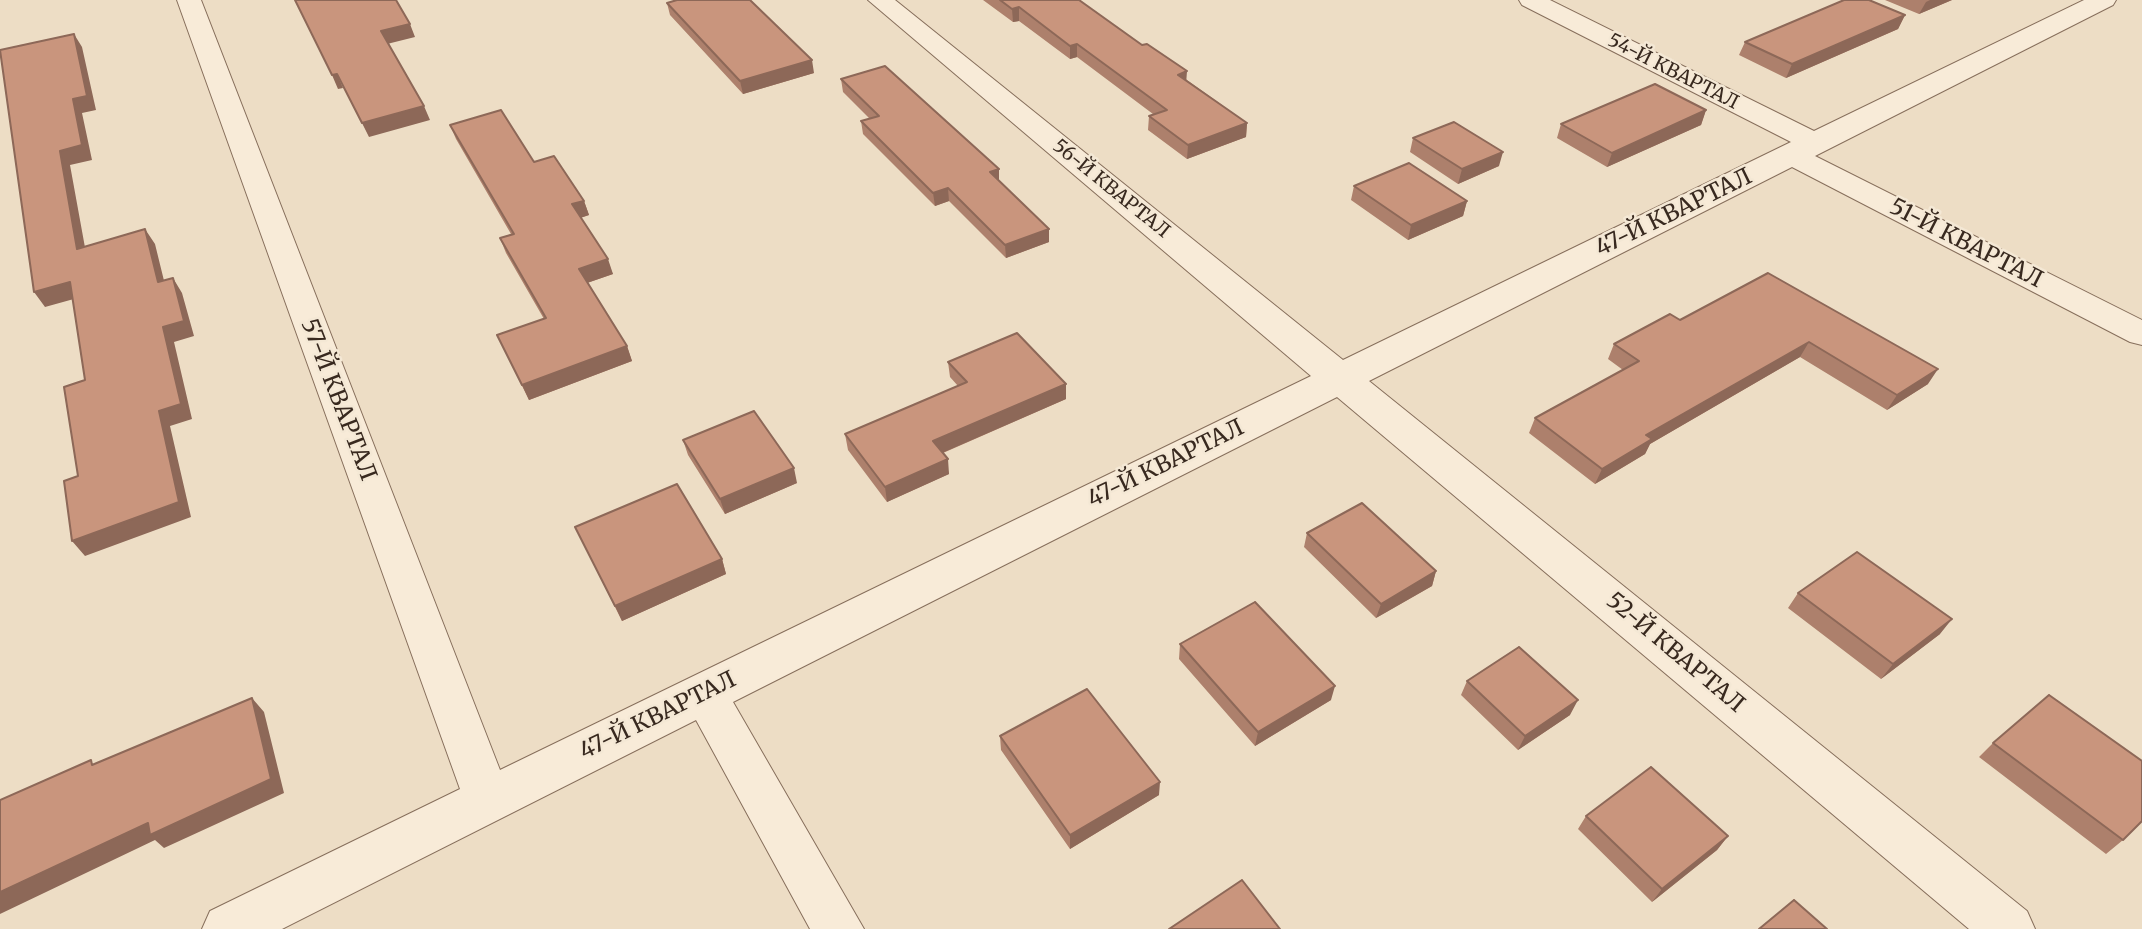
<!DOCTYPE html>
<html>
<head>
<meta charset="utf-8">
<style>
	body { margin:0 }
	canvas { display:block; background:#edddc5 }
</style>
</head>
<body>
<canvas width="2142" height="929"></canvas>
<script>
const g = document.querySelector('canvas').getContext('2d');
g.lineJoin = 'round';
function shape(rows) {
  const path = new Path2D();
  for (const r of rows) {
    path.moveTo(r[0], r[1]);
    for (let i = 2; i < r.length; i += 2) path.lineTo(r[i], r[i + 1]);
  }
  return path;
}
function trace(path, color, width, dash) {
  g.strokeStyle = color;
  g.lineWidth = width;
  g.lineCap = dash ? 'butt' : 'round';
  g.setLineDash(dash || []);
  g.stroke(path);
}
function paint(path, color) {
  g.fillStyle = color;
  g.fill(path, 'evenodd');
}
function write(font, color, halo, rows, align = 'center') {
  g.font = font + ' Merriweather,serif';
  g.lineWidth = 5;
  g.setLineDash([]);
  g.textBaseline = 'middle';
  g.strokeStyle = halo;
  g.fillStyle = color;
  for (const [text, x, y, turn = 0] of rows) {
    g.save();
    g.translate(x, y);
    g.rotate((+turn || 0) * Math.PI / 180);
    g.textAlign = isNaN(turn) ? turn : align;
    if (halo) g.strokeText(text, 0, 0);
    g.fillText(text, 0, 0);
    g.restore();
  }
}
const minor = shape([
	[177,0,201,0,500,770,1311,376,868,0,895,0,1343,360,1791,142,1522,5,1519,0,1550,0,1814,131,2084,0,2116,0,2113,5,1815,156,2142,320,2142,345,2130,342,1792,167,1369,381,2027,911,2035,929,1969,929,1337,397,733,702,864,929,810,929,696,720,282,929,202,929,210,911,460,789,177,0]
]);
const wall = shape([
	[983,0,1079,0,1187,80,1247,123,1246,137,1187,159,1148,130,1149,116,1153,114,1077,57,1070,59,1019,21,1013,22],
	[1885,0,1952,0,1919,14],
	[667,3,814,73,743,94,670,15],
	[1905,15,1898,29,1786,78,1739,55,1745,42],
	[841,79,999,181,1049,242,1006,258,949,201,935,206,863,134,861,121,870,119,843,92],
	[1706,110,1701,125,1607,167,1557,138,1561,124],
	[450,125,534,162,584,201,589,215,580,218,613,274,587,283,627,346,632,361,529,400,497,335,544,319,506,253,500,238,511,234,456,139],
	[1413,138,1499,166,1458,184,1410,152],
	[1354,186,1467,201,1463,216,1408,240,1351,200],
	[1768,273,1928,384,1887,410,1800,357,1650,444,1645,454,1595,484,1529,433,1535,418,1623,370,1608,359,1614,344,1680,320],
	[948,362,1066,384,1066,399,943,453,949,474,887,502,848,450,845,434,958,386,950,377],
	[683,440,797,483,725,514,688,455],
	[575,527,722,559,726,574,622,621],
	[1307,533,1436,571,1432,586,1376,618,1304,547],
	[1798,593,1940,634,1881,679,1788,608],
	[1180,644,1331,700,1255,746,1179,659],
	[1467,681,1570,715,1518,750,1461,695],
	[1000,736,1159,795,1070,849,1001,750],
	[1993,743,2123,840,2106,854,1979,757],
	[1586,816,1728,836,1717,850,1652,902,1578,829]
]);
const shadedWall = shape([
	[1930,0,1952,0,1919,14,1926,2],
	[1019,7,1019,21,1013,22,1012,9],
	[1905,15,1898,29,1786,78,1792,64],
	[410,24,415,37,387,44,381,31],
	[74,34,82,47,96,110,82,113,92,160,70,165,88,264,77,249,60,151,73,99],
	[1077,44,1077,57,1070,59,1070,46],
	[812,60,814,73,743,94,740,81],
	[1187,71,1186,85,1178,75],
	[337,74,343,88,338,89,332,75],
	[424,106,430,120,369,137,362,123],
	[1706,110,1701,125,1607,167,1612,153],
	[1247,123,1246,137,1187,159,1188,145],
	[1503,152,1499,166,1458,184,1462,169],
	[999,169,999,182,990,172],
	[948,188,949,201,935,206,933,193],
	[584,201,589,215,577,219,572,204],
	[1467,201,1463,216,1408,240,1411,225],
	[145,229,155,244,168,297,158,282],
	[1049,229,1049,242,1006,258,1005,245],
	[608,259,613,274,584,284,579,269],
	[173,278,182,293,194,336,174,342,192,419,170,426,191,517,85,556,72,541,159,411,163,327],
	[70,282,81,297,45,307,34,292],
	[1809,342,1800,357,1650,444,1645,454,1595,484,1602,469,1646,435],
	[627,346,632,361,529,400,522,385],
	[1938,369,1928,384,1887,410,1897,395],
	[1066,384,1066,399,935,456,933,441],
	[948,459,949,474,887,502,885,487],
	[794,468,797,483,725,514,720,499],
	[722,559,726,574,622,621,615,606],
	[1436,571,1432,586,1376,618,1381,604],
	[1952,619,1940,634,1881,679,1893,664],
	[1335,686,1331,700,1255,746,1258,732],
	[252,698,264,712,284,793,164,848,155,840,0,914,0,892,148,823],
	[1578,700,1570,715,1518,750,1525,736],
	[1160,782,1159,795,1070,849,1070,835],
	[1728,836,1717,850,1652,902,1662,889]
]);
const building = shape([
	[295,0,396,0,410,24,381,31,424,106,362,123,337,74,332,75,295,0],
	[677,0,750,0,812,60,740,81,667,3,677,0],
	[1000,0,1079,0,1142,45,1147,44,1187,71,1178,75,1247,123,1188,145,1149,116,1167,110,1077,44,1070,46,1019,7,1012,9,1000,0],
	[1844,0,1869,0,1905,15,1792,64,1745,42,1844,0],
	[74,34,87,96,73,99,82,145,60,151,77,249,145,229,158,282,173,278,184,321,163,327,181,404,159,411,179,502,72,541,64,481,78,476,64,387,85,380,70,282,34,292,0,50,74,34],
	[885,66,999,169,990,172,1049,229,1005,245,948,188,933,193,861,121,879,116,841,79,885,66],
	[1655,84,1706,110,1612,153,1561,124,1655,84],
	[501,110,534,162,554,156,584,201,572,204,608,259,579,269,627,346,522,385,497,335,546,318,500,238,514,234,450,125,501,110],
	[1454,122,1503,152,1462,169,1413,138,1454,122],
	[1409,163,1467,201,1411,225,1354,186,1409,163],
	[1768,273,1938,369,1897,395,1809,342,1646,435,1652,439,1602,469,1535,418,1639,361,1614,344,1670,314,1680,320,1768,273],
	[1017,333,1066,384,933,441,948,459,885,487,845,434,967,382,948,362,1017,333],
	[754,411,794,468,720,499,683,440,754,411],
	[677,484,722,559,615,606,575,527,677,484],
	[1362,503,1436,571,1381,604,1307,533,1362,503],
	[1857,552,1952,619,1893,664,1798,593,1857,552],
	[1255,602,1335,686,1258,732,1180,644,1255,602],
	[1519,647,1578,700,1525,736,1467,681,1519,647],
	[1087,689,1160,782,1070,835,1000,736,1087,689],
	[2049,695,2142,761,2142,821,2123,840,1993,743,2049,695],
	[252,698,271,779,150,835,148,823,0,892,0,800,91,760,92,765,252,698],
	[1651,767,1728,836,1662,889,1586,816,1651,767],
	[1242,880,1280,929,1169,929,1242,880],
	[1794,900,1827,929,1759,929,1794,900]
]);
const farStreetnames = [
	["54-Й КВАРТАЛ",1673,72,27],
	["56-Й КВАРТАЛ",1111,189,39]
];
const streetNames = [
	["47-Й КВАРТАЛ",1674,213,-26],
	["51-Й КВАРТАЛ",1966,244,27],
	["57-Й КВАРТАЛ",338,400,69],
	["47-Й КВАРТАЛ",1166,464,-26],
	["52-Й КВАРТАЛ",1675,653,40],
	["47-Й КВАРТАЛ",658,716,-26]
];
trace(minor, '#876f5c', 2);
paint(minor, '#f8ebd8');
paint(wall, '#ad806c');
paint(shadedWall, '#8d6858');
paint(building, '#c9957d');
trace(building, '#8d6858', 2);
write('19px', '#38291f', '#f4e8d5', farStreetnames);
write('23px', '#38291f', '#f4e8d5', streetNames);
</script>
</body>
</html>
